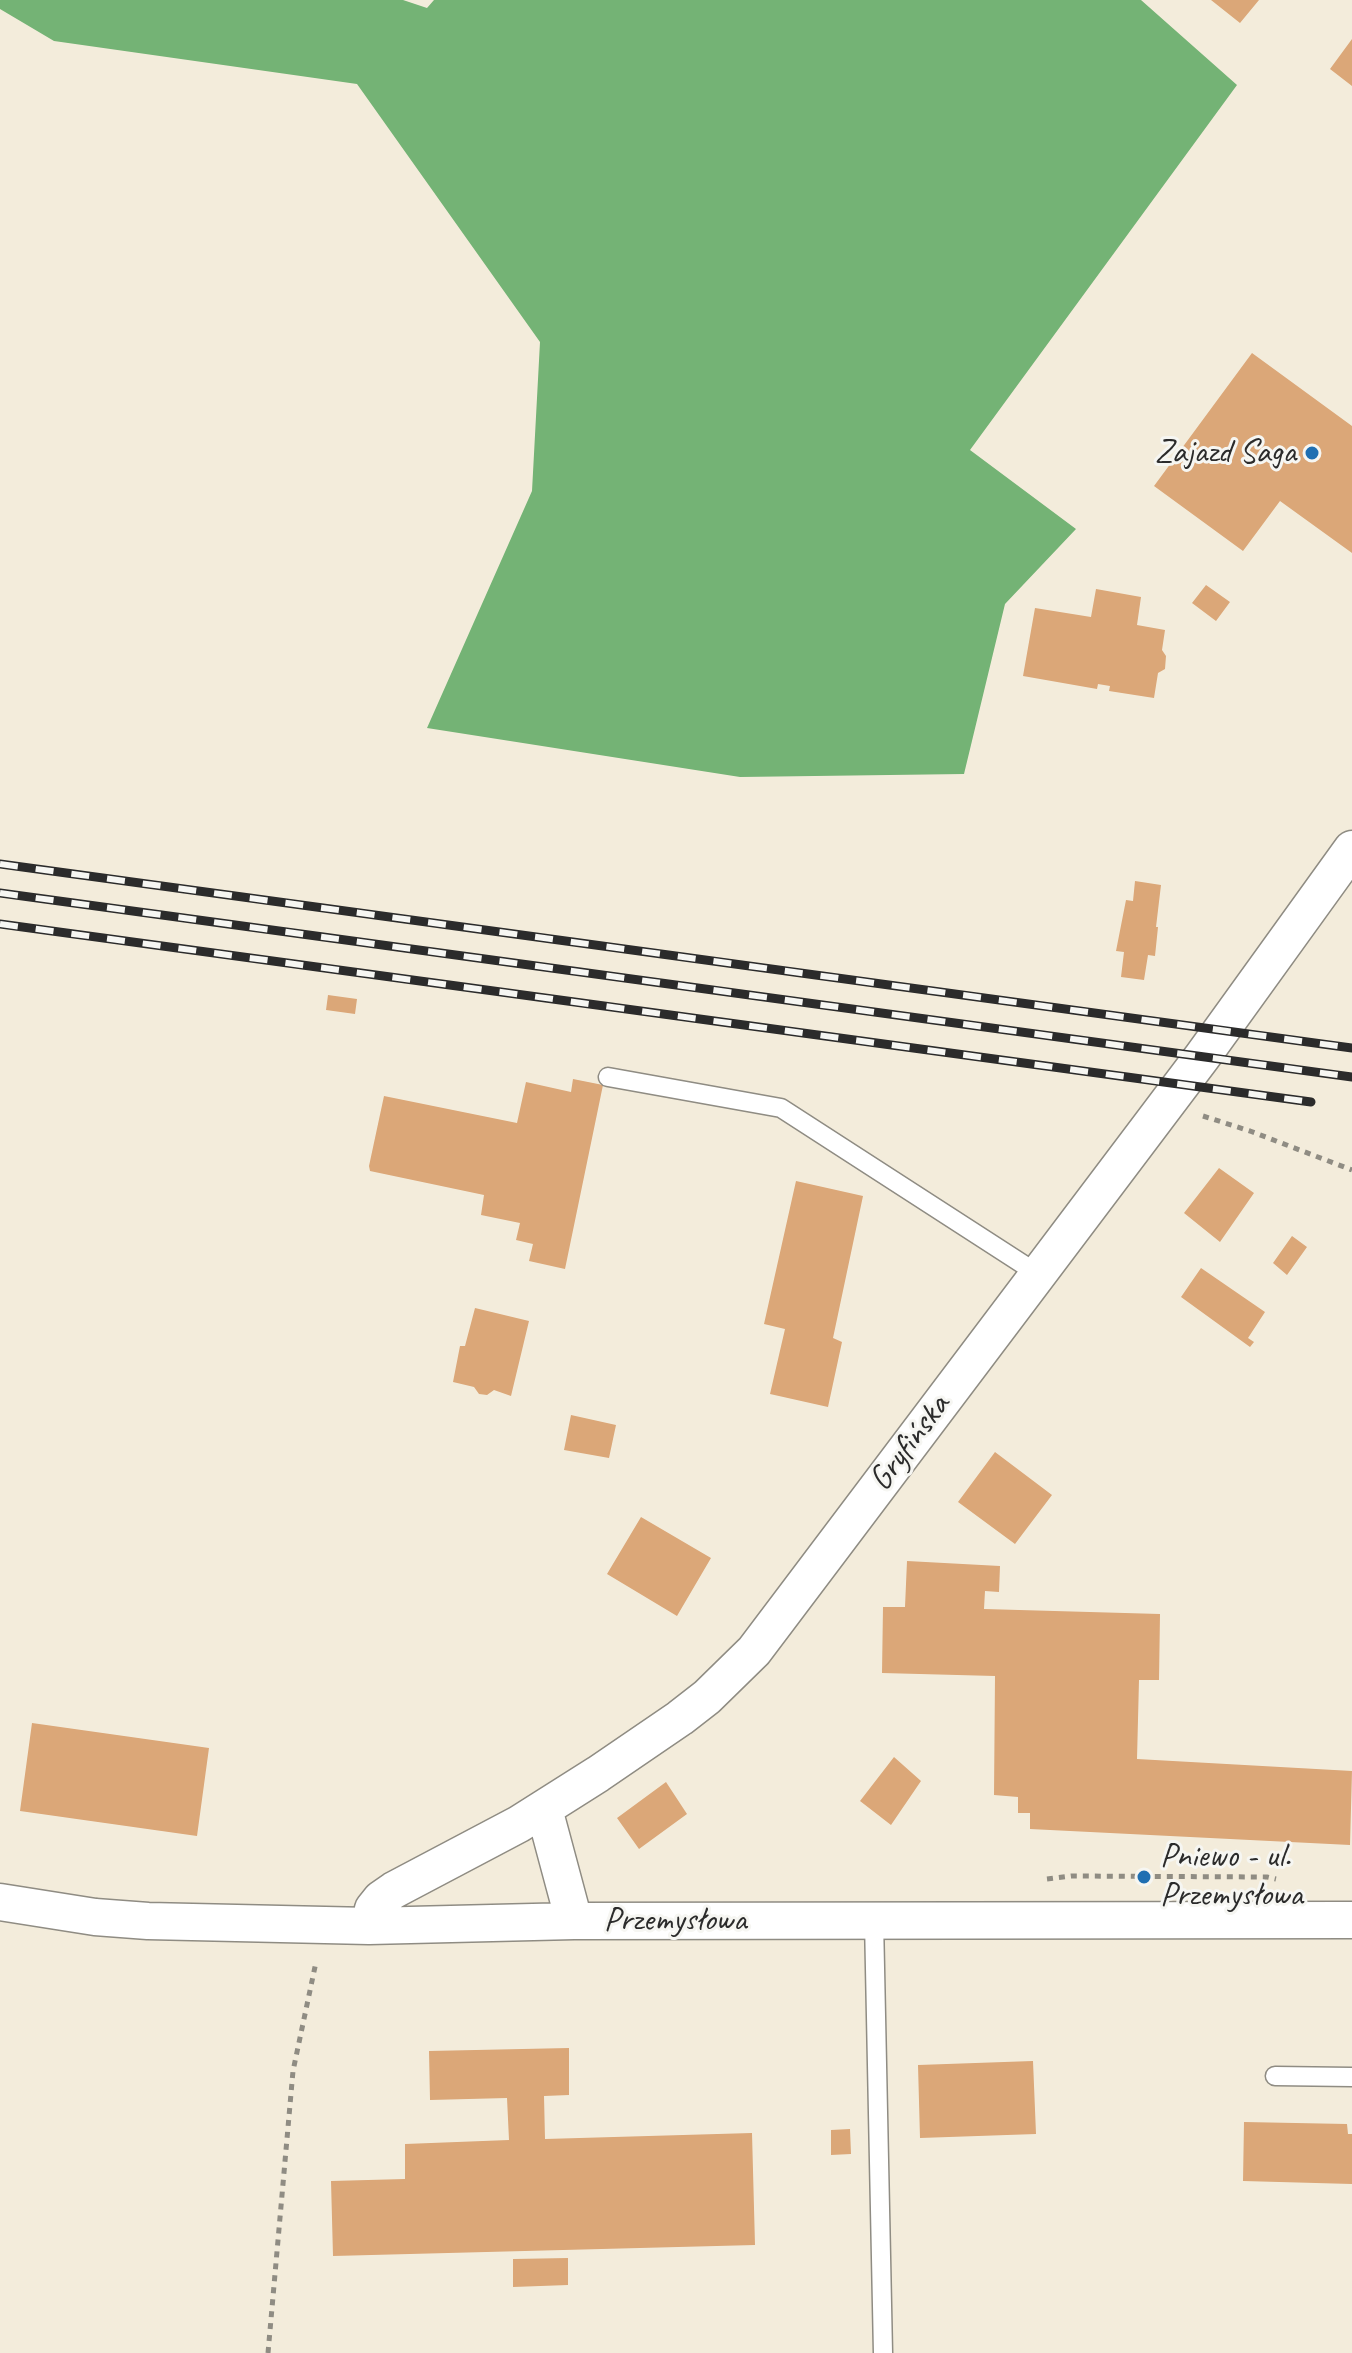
<!DOCTYPE html>
<html>
<head>
<meta charset="utf-8">
<style>
	body { margin:0 }
	canvas { display:block; background:#f3ecdb }
</style>
</head>
<body>
<canvas width="1352" height="2353"></canvas>
<script>
const g = document.querySelector('canvas').getContext('2d');
g.lineJoin = 'round';
function paint(path, color) {
  g.fillStyle = color;
  g.fill(path, 'evenodd');
}
function shape(rows) {
  const path = new Path2D();
  for (const r of rows) {
    path.moveTo(r[0], r[1]);
    for (let i = 2; i < r.length; i += 2) path.lineTo(r[i], r[i + 1]);
  }
  return path;
}
function trace(path, color, width, dash) {
  g.strokeStyle = color;
  g.lineWidth = width;
  g.lineCap = dash ? 'butt' : 'round';
  g.setLineDash(dash || []);
  g.stroke(path);
}
function write(font, color, halo, rows, align = 'center') {
  g.font = font + ' Caveat,sans-serif';
  g.lineWidth = 6;
  g.setLineDash([]);
  g.textBaseline = 'middle';
  g.strokeStyle = halo;
  g.fillStyle = color;
  for (const [text, x, y, turn = 0] of rows) {
    g.save();
    g.translate(x, y);
    g.rotate((+turn || 0) * Math.PI / 180);
    g.textAlign = isNaN(turn) ? turn : align;
    if (halo) g.strokeText(text, 0, 0);
    g.fillText(text, 0, 0);
    g.restore();
  }
}
const forest = shape([
	[0,0,403,0,427,8,434,0,1141,0,1237,85,970,450,1076,529,1005,604,964,774,740,777,427,728,532,491,540,342,357,84,54,41,0,9]
]);
const building = shape([
	[1211,0,1259,0,1240,23],
	[1352,39,1352,86,1330,69],
	[1252,353,1352,426,1352,553,1280,501,1243,551,1154,486],
	[1206,585,1230,602,1216,621,1192,603],
	[1096,589,1141,597,1137,625,1165,630,1162,650,1166,656,1165,669,1158,673,1154,698,1109,691,1110,686,1098,684,1097,689,1023,676,1035,608,1091,617],
	[1135,881,1161,885,1156,927,1158,927,1155,956,1148,955,1144,980,1121,977,1124,952,1116,951,1126,900,1133,901],
	[328,995,357,999,355,1014,326,1010],
	[573,1079,603,1085,565,1269,529,1261,533,1244,516,1240,520,1223,481,1215,484,1195,370,1171,369,1166,384,1096,517,1123,526,1082,571,1092],
	[1219,1168,1254,1193,1220,1242,1184,1213],
	[796,1181,863,1196,833,1338,842,1342,828,1407,770,1394,785,1329,764,1324],
	[1292,1236,1307,1247,1287,1275,1273,1263],
	[1201,1268,1265,1312,1248,1338,1254,1342,1250,1347,1181,1297],
	[475,1308,529,1321,511,1396,494,1390,487,1395,479,1394,474,1387,453,1382,460,1346,465,1346],
	[571,1415,616,1425,609,1458,564,1450],
	[995,1452,1052,1495,1015,1544,958,1502],
	[641,1517,711,1558,677,1616,607,1574],
	[907,1561,1000,1566,999,1592,985,1591,984,1609,1160,1614,1159,1680,1139,1680,1137,1759,1352,1771,1350,1845,1030,1829,1030,1813,1018,1813,1018,1797,994,1795,995,1676,882,1673,883,1607,905,1607],
	[32,1723,209,1748,197,1836,20,1811],
	[894,1757,921,1781,891,1825,860,1801],
	[666,1782,687,1814,639,1849,617,1818],
	[569,2048,569,2095,544,2096,545,2139,752,2133,755,2245,333,2256,331,2181,405,2179,405,2144,509,2140,507,2098,430,2100,429,2051],
	[1033,2061,1036,2134,920,2138,918,2065],
	[1244,2122,1347,2124,1348,2134,1352,2134,1352,2184,1243,2181],
	[850,2129,851,2154,831,2155,831,2130],
	[568,2258,568,2285,513,2287,513,2259]
]);
const path = shape([
	[1203,1116,1250,1131,1352,1170],
	[1047,1879,1071,1876,1267,1877,1276,1879],
	[268,2353,293,2071,316,1962]
]);
const lane = shape([
	[608,1077,781,1108,1038,1274],
	[874,1920,883,2353],
	[1275,2076,1352,2077]
]);
const street = shape([
	[544,1809,574,1921],
	[0,1902,95,1917,148,1921,369,1926,574,1921,1352,1920],
	[369,1926,373,1909,381,1899,394,1890,519,1824,598,1774,680,1718,707,1697,754,1651,1202,1057,1352,849]
]);
const rail = shape([
	[0,864,1352,1048],
	[0,893,1352,1077],
	[0,924,1311,1102]
]);
const markers = [
	[1312,453,8,"#1f6fb2"],
	[1144,1877,8,"#1f6fb2"]
];
const poiNames = [
	["Zajazd Saga",1296,453],
	["Pniewo - ul.",1160,1857,"left"],
	["Przemysłowa",1160,1896,"left"]
];
const streetNames = [
	["Gryfińska",910,1443,-53],
	["Przemysłowa",675,1921]
];
paint(forest, '#74b375');
paint(building, '#dba778');
trace(lane, '#8f8c83', 21);
trace(street, '#8f8c83', 39);
trace(path, '#8f8c83', 5, [6, 6]);
trace(lane, '#fff', 18);
trace(street, '#fff', 36);
trace(rail, '#2b2b2b', 9);
trace(rail, '#f6f6f2', 6, [18]);
for (const [x, y, r, color] of markers) {
  const dot = new Path2D();
  dot.arc(x, y, r, 0, 2 * Math.PI);
  g.fillStyle = color;
  g.fill(dot);
  trace(dot, '#f6f6f2', 3);
}
write('34px', '#2b2b2b', '#f6f6f2', poiNames, 'right');
write('34px', '#2b2b2b', '#f6f6f2', streetNames);
</script>
</body>
</html>
